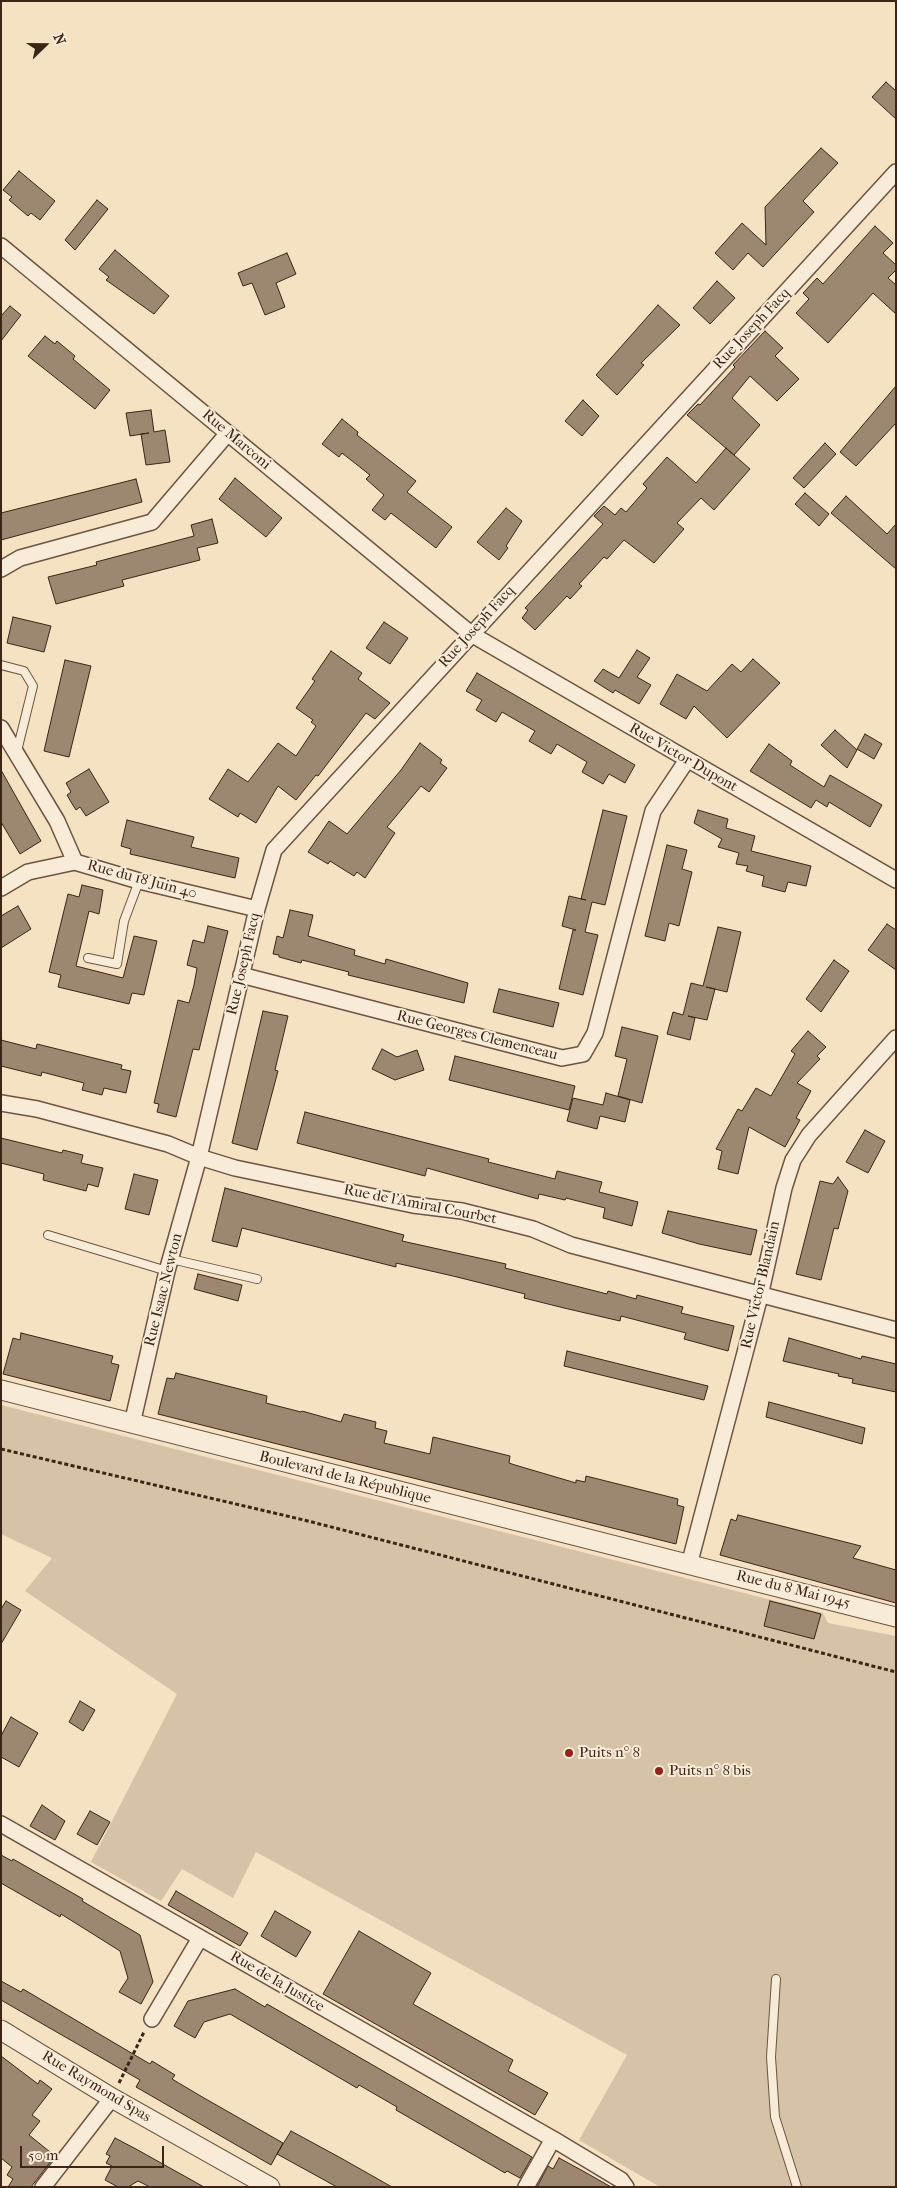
<!DOCTYPE html>
<html>
<head>
<meta charset="utf-8">
<style>
	body { margin:0 }
	#map { position:relative; width:897px; height:2188px; overflow:hidden; background:#f5e2c3; font-family:"IM FELL French Canon",serif }
	canvas { display:block }
	.frame { position:absolute; inset:0; border:2px solid #3d2416; pointer-events:none }
	.north { position:absolute; left:20px; top:20px; width:50px; height:50px; -webkit-text-stroke:4px #f8ecd8; paint-order:stroke; rotate:68deg; font-size:14px; font-weight:700; line-height:20px; text-align:center; color:#3d2416 }
	.north::after { content:''; display:block; margin:auto; width:18px; height:22px; background:#3d2416; clip-path:polygon(50% 0,100% 100%,50% 72%,0 100%) }
	.scale { position:absolute; left:20px; top:2146px; width:144px; height:22px; box-sizing:border-box; border:2px solid #3d2416; border-top:0; padding-left:6px; font-size:15px; line-height:18px; white-space:nowrap; color:#3d2416; -webkit-text-stroke:4px #f8ecd8; paint-order:stroke }
</style>
</head>
<body>
<div id="map">
<canvas width="897" height="2188"></canvas>
<div class="frame"></div>
<div class="north">N</div>
<div class="scale">50 m</div>
</div>
<script>
const g = document.querySelector('canvas').getContext('2d');
g.lineJoin = 'round';
function paint(path, color) {
  g.fillStyle = color;
  g.fill(path, 'evenodd');
}
function shape(rows) {
  const path = new Path2D();
  for (const r of rows) {
    path.moveTo(r[0], r[1]);
    for (let i = 2; i < r.length; i += 2) path.lineTo(r[i], r[i + 1]);
  }
  return path;
}
function trace(path, color, width, dash) {
  g.strokeStyle = color;
  g.lineWidth = width;
  g.lineCap = dash ? 'butt' : 'round';
  g.setLineDash(dash || []);
  g.stroke(path);
}
function write(font, color, halo, rows, align = 'center') {
  g.font = font + ' "IM FELL French Canon",serif';
  g.lineWidth = 4;
  g.setLineDash([]);
  g.textBaseline = 'middle';
  g.strokeStyle = halo;
  g.fillStyle = color;
  for (const [text, x, y, turn = 0] of rows) {
    g.save();
    g.translate(x, y);
    g.rotate((+turn || 0) * Math.PI / 180);
    g.textAlign = isNaN(turn) ? turn : align;
    if (halo) g.strokeText(text, 0, 0);
    g.fillText(text, 0, 0);
    g.restore();
  }
}
const green = shape([
	[1,1405,823,1613,828,1623,896,1636,896,2187,660,2187,579,2140,627,2055,256,1852,233,1898,182,1869,161,1901,91,1862,177,1694,25,1591,52,1558,1,1534]
]);
const building = shape([
	[886,82,896,91,896,119,872,97,886,82],
	[821,148,838,163,803,201,814,212,763,267,748,253,733,270,715,253,742,223,766,245,765,207,821,148],
	[19,171,55,201,40,220,31,213,28,216,9,200,12,197,3,190,19,171],
	[97,200,108,209,75,250,65,240,97,200],
	[875,226,893,243,883,253,896,265,896,270,888,278,896,285,896,314,873,293,828,343,796,313,809,299,803,293,817,278,823,284,875,226],
	[115,250,169,296,154,314,106,280,109,277,99,269,115,250],
	[287,253,296,274,276,283,285,307,265,315,252,283,243,286,238,273,287,253],
	[717,281,735,298,710,324,693,308,717,281],
	[658,305,680,325,641,363,644,365,617,395,596,375,658,305],
	[10,306,21,315,1,341,1,316,10,306],
	[765,331,783,348,775,356,799,379,777,401,750,376,732,398,760,425,734,455,687,415,698,404,700,405,735,367,733,365,765,331],
	[45,336,55,344,57,341,75,356,73,359,110,390,95,409,28,356,45,336],
	[896,386,896,423,856,466,840,452,896,386],
	[583,400,599,416,582,436,565,421,583,400],
	[151,410,154,432,165,430,170,462,146,465,141,434,149,433,130,436,126,413,151,410],
	[342,419,358,432,357,435,416,481,407,492,452,527,436,548,391,513,385,520,372,510,384,495,366,479,370,475,342,453,339,457,322,444,342,419],
	[825,443,836,454,804,488,793,478,825,443],
	[726,448,750,469,714,510,701,498,677,523,684,529,654,563,624,540,607,559,604,557,592,570,579,584,582,586,570,599,567,596,535,630,522,618,528,610,525,608,603,524,594,516,604,506,615,515,621,508,626,512,647,488,643,484,667,457,696,483,726,448],
	[235,478,282,518,266,537,219,499,235,478],
	[136,479,142,502,1,540,1,513,136,479],
	[805,493,829,514,819,526,795,504,805,493],
	[846,496,887,534,896,524,896,569,831,513,846,496],
	[506,508,522,521,506,546,508,548,499,560,477,542,506,508],
	[212,519,218,543,197,548,200,560,122,580,124,586,56,604,48,577,97,565,96,562,194,536,191,525,212,519],
	[13,617,51,626,44,652,7,643,13,617],
	[384,622,408,638,390,664,366,648,384,622],
	[637,650,650,658,637,677,651,685,639,704,615,690,613,693,594,681,603,669,619,678,637,650],
	[331,651,362,673,358,679,390,703,375,719,366,713,318,776,316,775,296,800,278,786,256,823,240,813,238,817,209,799,228,769,248,782,278,743,296,756,316,726,311,722,313,720,296,708,315,681,312,679,331,651],
	[753,659,780,683,727,738,694,706,686,719,660,704,677,674,707,691,732,664,741,672,753,659],
	[65,660,91,666,69,757,44,751,65,660],
	[477,673,635,765,625,783,609,774,603,784,582,772,587,762,557,744,551,754,529,741,535,731,502,712,496,722,476,710,482,700,466,691,477,673],
	[835,730,857,750,847,768,821,745,835,730],
	[865,734,882,744,874,759,857,749,865,734],
	[420,743,442,760,440,763,447,768,429,792,421,786,387,827,395,833,365,878,357,872,354,876,330,861,328,864,308,852,329,821,347,834,401,770,420,743],
	[769,744,792,761,790,765,824,787,830,775,882,805,870,827,829,802,827,807,816,800,811,808,750,771,769,744],
	[89,769,109,802,86,816,80,807,76,810,71,802,67,795,71,792,66,783,89,769],
	[1,770,41,841,20,854,1,822,1,770],
	[603,810,627,816,605,905,592,902,585,932,598,935,583,995,559,989,573,930,576,930,562,926,569,896,586,900,581,899,603,810],
	[698,810,728,819,726,828,755,836,751,851,811,866,806,886,788,882,785,892,762,886,764,876,746,871,748,866,736,864,739,853,718,847,722,839,694,823,698,810],
	[127,820,194,837,191,847,239,858,235,878,130,854,131,849,121,846,127,820],
	[667,845,687,850,682,869,692,872,679,926,669,923,665,941,645,936,667,845],
	[82,885,103,890,99,914,89,911,76,966,123,978,134,936,157,941,144,995,132,993,129,1004,58,987,61,975,49,972,68,894,79,897,82,885],
	[18,906,31,929,1,948,1,916,18,906],
	[290,910,313,915,308,936,355,950,354,955,385,964,386,959,468,983,464,1003,348,975,349,972,302,960,301,963,279,957,279,955,273,954,277,936,283,938,290,910],
	[887,924,896,930,896,970,868,950,887,924],
	[208,926,228,931,199,1050,193,1049,176,1117,157,1112,159,1104,154,1103,178,1000,189,1003,194,985,197,968,187,965,193,940,204,943,208,926],
	[718,927,741,932,727,992,706,987,715,989,707,1020,688,1016,695,1018,690,1040,667,1034,673,1012,683,1015,691,983,703,986,718,927],
	[834,960,849,971,821,1012,806,999,834,960],
	[499,989,559,1003,553,1027,493,1012,499,989],
	[263,1011,288,1016,275,1070,278,1071,257,1150,232,1143,263,1011],
	[622,1027,658,1036,642,1103,618,1096,627,1059,615,1056,622,1027],
	[808,1031,826,1047,817,1056,820,1059,797,1083,811,1091,796,1118,800,1120,785,1147,749,1127,738,1174,718,1169,722,1151,716,1149,738,1109,742,1111,756,1088,771,1096,795,1054,791,1051,808,1031],
	[1,1040,36,1049,37,1044,122,1065,121,1069,131,1071,126,1093,104,1088,102,1095,82,1090,84,1083,42,1072,41,1076,1,1066,1,1040],
	[382,1049,397,1057,417,1050,424,1070,395,1080,372,1069,382,1049],
	[455,1056,575,1086,569,1110,449,1080,455,1056],
	[606,1093,630,1100,625,1122,600,1116,597,1129,567,1121,573,1098,603,1105,606,1093],
	[305,1112,489,1159,488,1162,555,1179,557,1171,602,1182,599,1192,638,1202,632,1226,603,1218,605,1208,566,1198,565,1200,539,1194,538,1199,427,1168,425,1176,297,1143,305,1112],
	[865,1130,885,1141,868,1173,846,1162,865,1130],
	[1,1138,62,1153,63,1150,83,1155,81,1163,103,1168,98,1187,88,1184,86,1191,43,1180,44,1174,1,1163,1,1138],
	[134,1174,158,1180,149,1215,125,1209,134,1174],
	[838,1177,848,1191,838,1229,834,1228,821,1280,796,1274,820,1181,833,1184,838,1177],
	[225,1188,404,1235,402,1241,506,1264,505,1268,607,1294,608,1291,636,1299,637,1295,683,1307,681,1313,734,1326,728,1351,684,1339,686,1333,621,1316,620,1321,564,1308,524,1298,525,1294,453,1276,396,1263,396,1267,242,1228,237,1247,212,1241,225,1188],
	[668,1211,757,1230,751,1255,699,1244,662,1233,668,1211],
	[198,1274,242,1285,238,1301,194,1289,198,1274],
	[21,1333,113,1356,111,1363,119,1365,110,1401,3,1374,13,1338,20,1340,21,1333],
	[789,1338,861,1359,862,1356,896,1364,896,1392,852,1383,853,1379,838,1376,839,1374,783,1361,789,1338],
	[567,1351,708,1386,704,1400,564,1366,567,1351],
	[176,1373,267,1396,266,1403,301,1412,302,1411,341,1422,344,1414,376,1422,375,1428,387,1431,384,1443,430,1454,433,1437,510,1456,509,1463,515,1465,576,1483,576,1480,585,1482,586,1476,678,1499,677,1505,684,1507,676,1544,158,1414,167,1378,174,1379,176,1373],
	[769,1402,865,1428,862,1444,766,1417,769,1402],
	[738,1515,861,1546,853,1558,896,1570,896,1603,720,1555,731,1519,736,1521,738,1515],
	[6,1601,21,1610,1,1644,1,1609,6,1601],
	[770,1601,821,1614,814,1639,764,1626,770,1601],
	[80,1701,95,1710,83,1731,69,1722,80,1701],
	[11,1717,38,1733,19,1767,1,1757,1,1736,11,1717],
	[42,1805,65,1821,55,1840,30,1826,42,1805],
	[90,1811,110,1822,97,1845,77,1834,90,1811],
	[1,1855,12,1861,13,1859,83,1899,82,1901,140,1935,153,1982,141,2004,119,1992,128,1978,120,1951,61,1914,60,1917,1,1883,1,1855],
	[176,1891,248,1933,240,1946,168,1905,176,1891],
	[275,1911,311,1932,296,1957,261,1936,275,1911],
	[359,1931,431,1973,413,2004,513,2060,508,2071,548,2093,535,2115,323,1994,359,1931],
	[1,1981,21,1992,23,1989,150,2064,152,2061,175,2075,172,2079,204,2098,283,2143,271,2165,136,2087,140,2080,1,2000,1,1981],
	[235,1989,265,2007,267,2004,532,2157,520,2178,507,2171,505,2173,396,2110,397,2107,359,2085,357,2088,230,2014,204,2022,195,2038,174,2026,188,2001,235,1989],
	[1,2056,38,2084,40,2080,52,2089,32,2115,40,2121,29,2135,55,2156,31,2187,8,2187,13,2179,7,2175,12,2167,1,2158,1,2056],
	[291,2131,339,2157,392,2187,337,2187,277,2154,291,2131],
	[115,2138,136,2149,204,2187,150,2187,138,2181,128,2187,118,2187,105,2180,112,2166,106,2163,110,2156,106,2154,115,2138],
	[559,2158,583,2171,611,2187,537,2187,548,2166,553,2169,559,2158]
]);
const path = shape([
	[1,1449,304,1520,896,1672],
	[119,2083,144,2032]
]);
const service = shape([
	[1,665,24,671,33,686,17,751],
	[88,958,117,964,124,921,139,881],
	[48,1235,167,1271],
	[171,1259,257,1279],
	[776,1979,771,2057,775,2117,797,2187]
]);
const minor = shape([
	[1,246,471,634,896,880],
	[1,569,20,558,152,522,228,433],
	[1,728,57,821,75,862],
	[1,888,28,872,75,862,139,881,257,909],
	[241,975,562,1058,583,1054,595,1033,653,811,687,760],
	[1,1103,37,1109,168,1144,199,1157,235,1168,413,1205,462,1211,533,1229,571,1245,896,1330],
	[132,1424,167,1271,199,1157,257,909,274,850,896,172],
	[689,1565,760,1296,784,1188,793,1160,809,1135,896,1038],
	[1,1824,553,2139,526,2187],
	[152,2019,200,1938],
	[553,2139,621,2180,626,2187],
	[43,2187,112,2098]
]);
const tertiary = shape([
	[1,1390,896,1617],
	[1,2030,112,2098,270,2187]
]);
const markers = [
	[569,1753,5,"#8f2418"],
	[659,1771,5,"#8f2418"]
];
const streetNames = [
	["Rue Joseph Facq",752,329,-47],
	["Rue Marconi",236,440,40],
	["Rue Joseph Facq",477,627,-48],
	["Rue Victor Dupont",683,758,30],
	["Rue du 18 Juin 40",142,880,15],
	["Rue Joseph Facq",244,964,-77],
	["Rue Georges Clemenceau",477,1036,14],
	["Rue de l'Amiral Courbet",420,1205,11],
	["Rue Victor Blandain",761,1285,-77],
	["Rue Isaac Newton",164,1290,-76],
	["Boulevard de la République",345,1478,14],
	["Rue du 8 Mai 1945",793,1590,14],
	["Rue de la Justice",277,1982,30],
	["Rue Raymond Spas",96,2087,31]
];
const poiNames = [
	["Puits n° 8",579,1753],
	["Puits n° 8 bis",669,1771]
];
paint(green, '#d6c2a6');
paint(building, '#9d8770');
trace(building, '#3d2416', 1);
trace(service, '#6b5441', 10);
trace(minor, '#6b5441', 18);
trace(tertiary, '#6b5441', 21);
trace(path, '#3d2416', 3, [4, 2.5]);
trace(service, '#f8ecd8', 8);
trace(minor, '#f8ecd8', 15);
trace(tertiary, '#f8ecd8', 19);
for (const [x, y, r, color] of markers) {
  const dot = new Path2D();
  dot.arc(x, y, r, 0, 2 * Math.PI);
  g.fillStyle = color;
  g.fill(dot);
  trace(dot, '#f8ecd8', 2);
}
write('15px', '#3d2416', '#f8ecd8', streetNames);
write('15px', '#3d2416', '#f8ecd8', poiNames, 'left');
</script>
</body>
</html>
